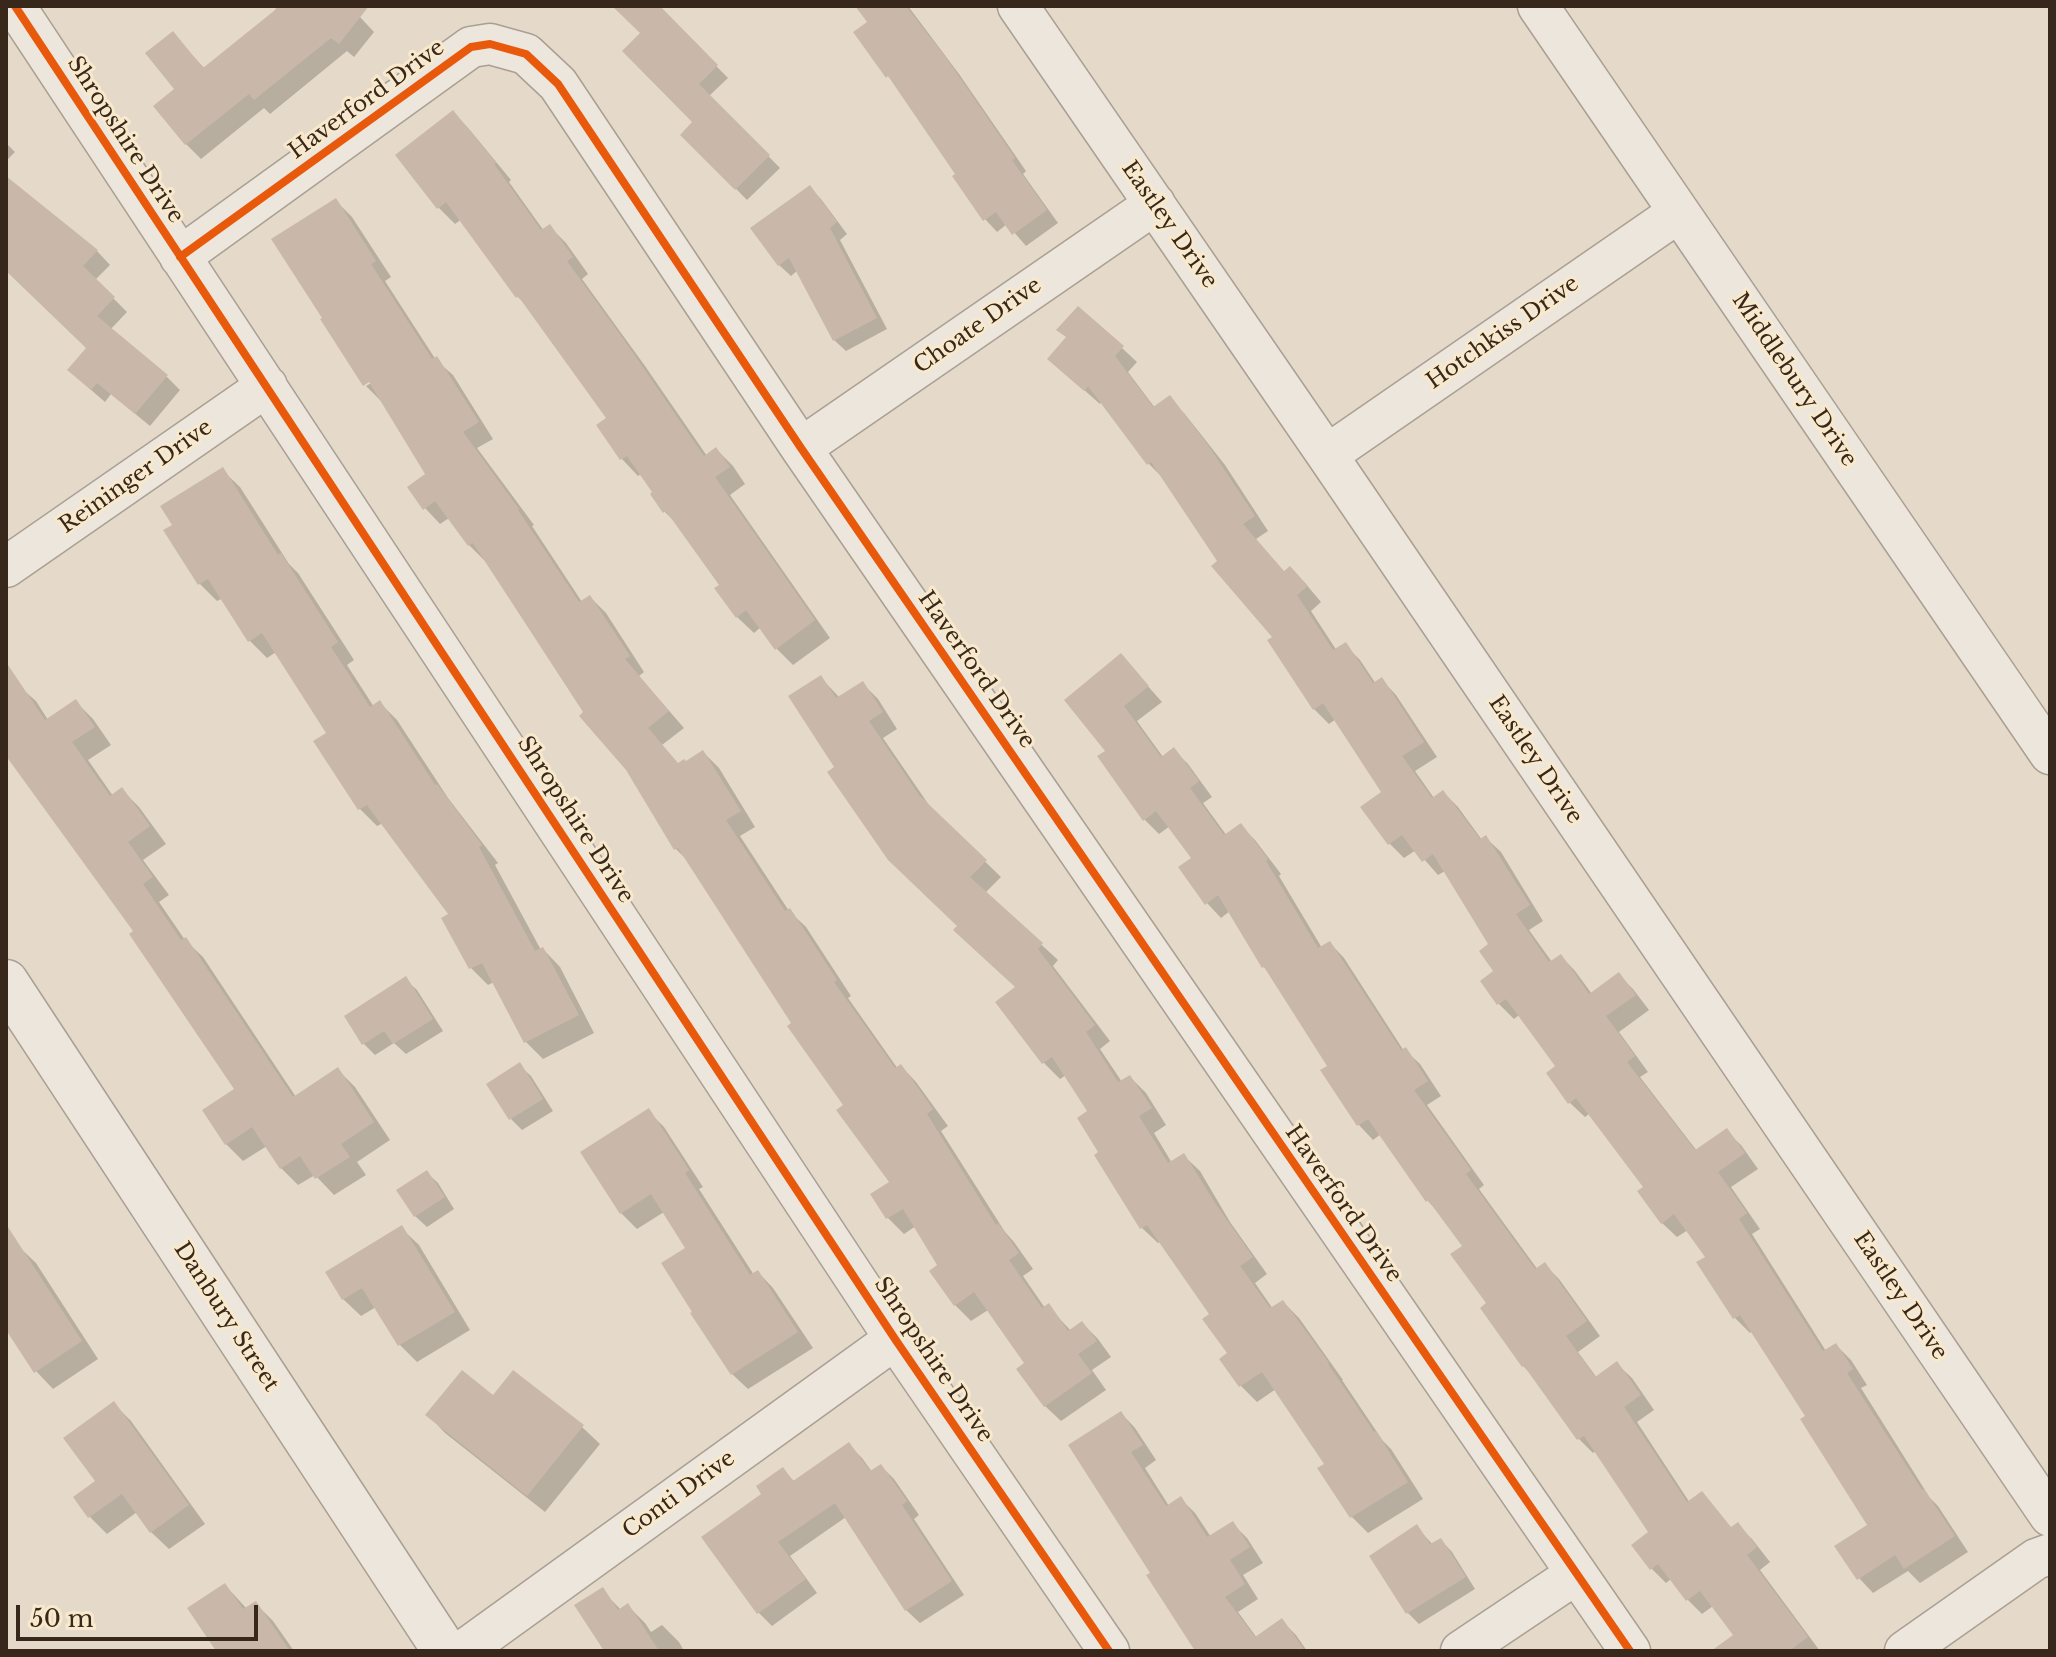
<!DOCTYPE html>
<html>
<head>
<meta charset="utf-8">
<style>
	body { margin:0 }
	#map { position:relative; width:2056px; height:1657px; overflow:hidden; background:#e5dac9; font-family:"Libre Baskerville",serif }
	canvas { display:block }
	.frame { position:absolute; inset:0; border:8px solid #38271b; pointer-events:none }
	.scale { position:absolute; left:16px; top:1605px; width:242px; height:36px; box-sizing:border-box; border:4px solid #38271b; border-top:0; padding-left:10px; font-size:24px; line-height:28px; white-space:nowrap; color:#38271b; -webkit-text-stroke:6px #f8e9cd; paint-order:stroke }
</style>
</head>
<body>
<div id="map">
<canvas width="2056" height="1657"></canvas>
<div class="frame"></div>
<div class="scale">50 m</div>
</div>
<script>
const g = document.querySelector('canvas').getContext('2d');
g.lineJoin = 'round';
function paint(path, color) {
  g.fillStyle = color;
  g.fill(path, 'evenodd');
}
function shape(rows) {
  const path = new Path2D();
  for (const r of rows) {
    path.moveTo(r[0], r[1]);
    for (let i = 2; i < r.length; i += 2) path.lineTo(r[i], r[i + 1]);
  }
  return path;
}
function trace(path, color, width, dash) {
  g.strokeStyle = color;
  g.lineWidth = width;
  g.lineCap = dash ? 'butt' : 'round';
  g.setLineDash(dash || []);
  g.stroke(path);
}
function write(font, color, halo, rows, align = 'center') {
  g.font = font + ' "Libre Baskerville",serif';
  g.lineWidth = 6;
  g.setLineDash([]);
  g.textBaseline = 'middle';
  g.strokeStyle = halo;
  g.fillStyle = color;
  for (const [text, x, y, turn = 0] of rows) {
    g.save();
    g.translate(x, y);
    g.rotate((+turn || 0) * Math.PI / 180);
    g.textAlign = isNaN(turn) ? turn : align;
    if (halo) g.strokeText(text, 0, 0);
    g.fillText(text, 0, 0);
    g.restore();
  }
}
const shadow = shape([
	[278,6,356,6,360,17,374,32,354,57,347,51,270,114,264,108,201,159,186,144,156,106,177,89,173,34,205,69,270,17],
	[615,6,661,6,659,8,728,78,709,96,780,168,747,200,683,135,695,122,643,33],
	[857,6,908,6,959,74,1026,171,1023,174,1058,223,1026,246,1007,224,997,232,985,219,957,174,896,85,888,76,856,32,869,23],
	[453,112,469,129,511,180,509,182,544,231,550,227,566,243,588,274,582,279,645,366,707,456,716,449,733,466,745,484,730,495,830,638,793,665,776,648,761,627,754,633,737,617,722,585,680,527,665,512,653,494,655,492,642,473,638,476,622,459,599,426,609,419,530,309,517,296,462,219,455,224,439,208,398,156],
	[6,143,15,152,6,161],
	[6,179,97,251,110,265,95,280,127,312,110,330,166,376,180,390,150,426,111,394,105,402,83,383,88,348,6,258],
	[810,188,821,199,847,234,840,240,887,329,846,351,834,340,798,270,791,276,779,265],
	[336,201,352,217,391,277,385,281,436,360,453,375,493,439,477,448,534,525,532,526,582,602,590,597,606,613,644,672,639,676,684,728,662,745,679,765,686,763,703,752,719,768,755,827,740,836,789,911,806,927,851,996,848,998,898,1069,901,1066,916,1082,948,1126,941,1131,1005,1232,1014,1242,1033,1269,1023,1276,1045,1308,1048,1306,1071,1331,1082,1323,1098,1339,1111,1357,1092,1370,1106,1390,1061,1421,1045,1406,1026,1363,988,1310,971,1321,955,1305,940,1265,916,1226,904,1234,888,1218,873,1194,892,1183,846,1105,691,864,676,849,627,769,586,713,485,561,469,545,449,518,440,524,425,508,428,474,381,401,366,386,378,379,365,382,365,385],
	[1122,348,1137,362,1128,372,1155,408,1169,398,1184,413,1225,465,1268,531,1256,539,1285,573,1305,583,1321,602,1311,611,1337,651,1345,645,1360,660,1376,684,1382,680,1396,695,1437,757,1415,771,1434,798,1443,792,1458,807,1482,840,1486,838,1501,852,1543,921,1529,930,1552,962,1561,956,1575,971,1592,994,1619,975,1633,989,1649,1010,1619,1032,1648,1072,1640,1077,1697,1151,1726,1131,1741,1145,1758,1169,1731,1187,1760,1229,1752,1234,1826,1351,1836,1345,1851,1360,1867,1385,1861,1388,1930,1498,1938,1506,1968,1552,1920,1583,1908,1571,1873,1593,1859,1578,1869,1525,1808,1417,1752,1331,1750,1333,1735,1318,1699,1263,1708,1257,1688,1230,1677,1237,1662,1223,1646,1187,1590,1113,1585,1117,1570,1103,1549,1074,1558,1067,1519,1015,1514,1019,1499,1004,1483,981,1496,971,1491,945,1445,871,1438,875,1416,850,1404,858,1390,844,1363,807,1384,792,1336,719,1329,724,1314,709,1275,637,1220,562,1164,479,1149,464,1102,401,1100,404,1065,373],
	[222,470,240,487,289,564,298,573,354,660,347,665,374,707,380,703,397,720,448,798,498,863,495,865,541,950,543,949,560,967,594,1033,543,1059,526,1042,494,982,488,985,471,968,451,915,383,823,377,826,360,809,328,734,276,652,267,658,250,641,223,598,217,601,200,584,166,531,175,525],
	[1121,656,1162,702,1137,721,1163,757,1174,750,1188,764,1212,797,1203,803,1227,836,1241,826,1255,840,1281,874,1279,876,1322,948,1330,943,1344,958,1404,1051,1405,1050,1420,1064,1441,1096,1427,1105,1484,1185,1479,1189,1538,1270,1545,1265,1559,1279,1600,1336,1578,1352,1597,1378,1617,1364,1632,1378,1654,1410,1637,1422,1690,1503,1702,1493,1732,1529,1738,1525,1752,1539,1770,1562,1760,1570,1820,1651,1725,1651,1735,1635,1713,1606,1702,1614,1688,1600,1671,1579,1666,1583,1651,1568,1651,1533,1596,1451,1593,1453,1579,1439,1536,1379,1523,1366,1489,1304,1465,1246,1440,1214,1427,1200,1381,1134,1373,1140,1359,1125,1323,1071,1330,1066,1270,973,1263,966,1230,911,1221,918,1207,903,1194,859,1170,826,1159,834,1144,819,1108,751],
	[6,675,36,701,48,720,76,702,93,719,111,745,88,760,113,796,122,790,139,807,166,844,143,860,169,895,159,902,185,940,203,957,296,1097,338,1070,355,1087,390,1140,357,1162,366,1175,334,1195,315,1175,298,1185,281,1168,267,1146,243,1161,226,1144,236,1090,136,932,6,752],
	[821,678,840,698,862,683,878,699,897,729,883,738,933,811,1001,877,985,893,1058,960,1053,966,1110,1041,1100,1049,1122,1082,1130,1077,1146,1093,1166,1125,1154,1133,1172,1163,1184,1156,1200,1171,1230,1222,1267,1274,1255,1283,1273,1309,1283,1302,1299,1318,1343,1380,1342,1380,1383,1441,1391,1449,1423,1499,1368,1533,1352,1517,1320,1469,1327,1464,1276,1389,1257,1402,1241,1386,1222,1359,1230,1353,1212,1314,1161,1241,1158,1243,1142,1228,1101,1152,1090,1112,1066,1075,1060,1079,1044,1063,998,1002,1017,987,960,926,837,768],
	[405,979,417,990,443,1031,406,1054,394,1043,375,1055,364,1044,347,1017],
	[519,1065,531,1076,553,1111,522,1130,511,1119,488,1084],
	[648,1111,664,1127,703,1187,699,1189,754,1275,758,1272,773,1288,813,1348,748,1389,732,1374,687,1249,664,1212,637,1229,621,1213],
	[426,1172,438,1183,454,1209,427,1227,415,1216],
	[401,1228,419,1245,470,1330,417,1362,400,1345,376,1307,361,1316,343,1299],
	[18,1246,36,1263,98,1359,53,1389,36,1371,6,1326,6,1254],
	[494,1398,582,1427,600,1444,545,1512,445,1433,428,1415],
	[114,1404,131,1421,205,1524,169,1549,151,1532,137,1512,107,1534,90,1517],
	[1121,1413,1135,1428,1156,1460,1145,1468,1169,1506,1181,1499,1195,1513,1211,1537,1233,1524,1247,1538,1263,1563,1243,1575,1258,1599,1238,1612,1257,1638,1282,1621,1296,1635,1307,1651,1203,1651,1153,1573],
	[849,1445,862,1458,872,1472,881,1466,894,1479,919,1515,914,1519,964,1595,920,1623,906,1610,846,1517,790,1556,817,1593,772,1626,759,1613,704,1538,764,1494,783,1470,795,1482],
	[1416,1526,1433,1545,1441,1540,1452,1552,1475,1589,1419,1624,1408,1613,1372,1557],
	[225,1585,247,1609,256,1604,273,1621,294,1651,219,1651],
	[602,1590,621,1610,628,1606,645,1623,651,1632,662,1625,679,1642,684,1651,606,1651]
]);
const building = shape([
	[280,6,369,6,339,44,331,38,254,100,249,94,185,145,153,106,174,89,145,53,173,31,203,68],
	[612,6,660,6,718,65,699,84,770,155,735,190,680,135,692,122,622,51,640,33],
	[855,6,906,6,947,59,1015,158,1012,160,1047,210,1012,235,996,212,983,221,952,176,955,174,888,76,886,78,853,32,867,22],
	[453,110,496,163,494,164,541,230,550,224,573,257,567,261,629,347,704,456,716,447,730,467,715,477,815,620,775,650,746,610,736,618,714,588,719,585,666,511,663,513,650,494,652,492,627,456,620,460,596,425,606,418,518,296,516,298,446,202,437,209,395,155],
	[6,176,98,250,83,266,115,297,97,316,168,375,135,414,97,383,91,390,67,370,86,348,6,271],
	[810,185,837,222,830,228,877,318,833,341,789,258,778,266,750,228],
	[336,198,376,261,371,264,432,359,437,356,479,422,463,432,519,509,518,510,579,602,590,595,630,656,625,659,669,711,648,728,678,763,684,759,686,761,703,750,741,811,726,820,785,911,790,908,837,980,834,982,895,1068,901,1064,933,1109,927,1114,996,1225,998,1223,1019,1253,1009,1260,1042,1308,1049,1303,1068,1331,1082,1321,1097,1341,1078,1354,1092,1373,1044,1407,1016,1369,1024,1363,974,1292,954,1306,929,1271,937,1265,903,1209,886,1219,870,1194,889,1182,836,1110,843,1105,787,1026,791,1023,678,848,674,850,626,770,579,716,583,712,473,543,468,546,435,501,423,510,407,487,425,474,369,382,363,386,320,319,322,318,271,239],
	[1078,306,1124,346,1115,356,1153,407,1170,395,1210,448,1255,516,1243,524,1284,571,1290,566,1308,586,1297,595,1333,650,1346,642,1373,683,1382,677,1424,742,1402,756,1432,798,1443,790,1480,839,1486,835,1530,905,1516,914,1549,962,1561,954,1589,994,1619,972,1636,995,1606,1016,1635,1056,1627,1062,1695,1150,1727,1128,1745,1153,1718,1172,1747,1213,1739,1219,1823,1351,1836,1343,1853,1369,1847,1373,1922,1490,1924,1489,1955,1536,1904,1569,1895,1555,1857,1580,1834,1546,1867,1525,1800,1419,1805,1416,1740,1315,1733,1319,1696,1262,1705,1257,1674,1214,1661,1224,1637,1191,1643,1187,1576,1098,1568,1104,1546,1073,1555,1066,1506,999,1497,1005,1480,981,1493,971,1479,951,1488,944,1433,854,1422,862,1402,835,1388,845,1360,807,1381,792,1323,703,1313,710,1267,640,1272,637,1211,566,1217,561,1151,462,1147,465,1088,386,1084,391,1047,359,1066,337,1056,330],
	[223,467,278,555,281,553,338,642,331,647,370,707,380,700,435,785,437,784,482,845,479,847,535,951,543,947,579,1015,524,1043,482,963,469,969,441,918,448,914,367,805,358,810,313,741,326,733,262,633,248,642,208,579,198,585,163,530,172,525,160,506],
	[1121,653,1149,686,1124,706,1161,757,1174,747,1199,781,1190,788,1224,835,1241,823,1268,859,1266,861,1318,948,1330,941,1401,1050,1406,1047,1428,1081,1414,1090,1471,1170,1466,1174,1535,1269,1545,1262,1587,1321,1566,1336,1595,1377,1617,1361,1641,1395,1624,1407,1687,1502,1702,1491,1731,1527,1738,1522,1757,1547,1747,1555,1808,1637,1789,1651,1711,1651,1733,1635,1700,1591,1686,1601,1658,1564,1650,1570,1631,1545,1648,1532,1584,1436,1577,1440,1524,1366,1522,1367,1480,1308,1486,1303,1450,1254,1462,1246,1428,1200,1426,1202,1368,1119,1357,1126,1320,1070,1327,1066,1264,967,1262,968,1218,895,1205,905,1178,867,1191,858,1156,811,1143,821,1097,756,1105,751,1064,700],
	[6,662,45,720,76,699,95,727,72,742,110,796,122,787,150,826,128,842,153,877,143,884,181,940,186,937,293,1097,338,1067,374,1122,341,1144,350,1157,315,1179,300,1156,280,1169,252,1127,225,1145,202,1110,234,1089,129,934,133,931,6,756],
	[821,675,836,698,863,681,883,712,869,721,919,795,987,860,970,877,1043,943,1038,949,1095,1025,1086,1032,1118,1082,1130,1075,1152,1108,1139,1116,1168,1163,1184,1153,1215,1203,1253,1257,1240,1266,1270,1308,1283,1300,1329,1363,1328,1364,1374,1432,1376,1431,1408,1482,1350,1518,1317,1468,1324,1464,1262,1372,1239,1387,1219,1359,1227,1353,1202,1319,1209,1314,1147,1225,1140,1229,1094,1155,1098,1152,1077,1118,1087,1111,1052,1057,1042,1064,995,1002,1015,987,953,930,957,926,888,860,827,772,834,767,788,696],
	[406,976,433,1019,393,1044,384,1031,362,1045,344,1016],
	[520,1062,543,1099,509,1120,486,1084],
	[649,1108,689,1170,685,1173,750,1275,758,1270,798,1332,731,1375,690,1313,692,1312,661,1263,685,1248,651,1194,620,1214,580,1152],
	[427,1170,445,1197,414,1217,396,1190],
	[6,1224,82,1341,34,1373,6,1330],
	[402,1225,455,1312,398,1346,362,1288,342,1300,325,1272],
	[462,1370,493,1395,513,1370,584,1425,527,1496,425,1415],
	[114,1401,189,1505,150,1533,122,1494,88,1518,73,1497,95,1481,63,1438],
	[1121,1411,1143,1445,1131,1452,1166,1506,1181,1496,1207,1537,1233,1521,1250,1547,1230,1560,1245,1584,1225,1597,1255,1637,1282,1618,1305,1651,1195,1651,1146,1575,1150,1573,1068,1445],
	[849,1442,870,1471,881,1464,907,1501,902,1505,952,1581,905,1611,835,1503,778,1542,806,1579,757,1614,701,1537,761,1494,756,1486,783,1467,793,1481],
	[1417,1524,1430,1544,1441,1538,1466,1577,1406,1614,1369,1556],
	[225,1583,243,1609,256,1601,290,1651,216,1651,187,1608],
	[603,1587,618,1610,628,1603,659,1651,604,1651,574,1605]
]);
const minor = shape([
	[15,6,895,1339,1109,1651],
	[1018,6,1327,455,2050,1516],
	[1538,6,2050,754],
	[180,257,471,47,490,44,526,54,558,84,801,448,1630,1651],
	[801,448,1155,204],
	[1327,455,1679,212],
	[6,567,267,386],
	[463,1651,895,1339],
	[1461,1651,1576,1574],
	[1905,1651,2036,1559,2050,1554]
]);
const tertiary = shape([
	[6,982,445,1651]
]);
const cycleway = shape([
	[15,6,895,1339,1109,1651],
	[180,257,471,47,490,44,526,54,558,84,801,448,1630,1651]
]);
const streetNames = [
	["Haverford Drive",367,100,-36],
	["Shropshire Drive",125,140,57],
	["Eastley Drive",1169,225,55],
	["Choate Drive",978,326,-35],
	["Hotchkiss Drive",1503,333,-35],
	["Middlebury Drive",1794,380,56],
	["Reininger Drive",136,477,-35],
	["Haverford Drive",976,670,55],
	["Eastley Drive",1535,760,56],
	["Shropshire Drive",575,820,57],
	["Haverford Drive",1343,1204,55],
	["Eastley Drive",1900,1296,56],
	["Danbury Street",226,1317,57],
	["Shropshire Drive",933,1360,56],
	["Conti Drive",679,1495,-36]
];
paint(shadow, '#0003');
paint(building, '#c9b8aa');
trace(minor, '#aa9f93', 43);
trace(tertiary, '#aa9f93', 47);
trace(minor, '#ece6dc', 40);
trace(tertiary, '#ece6dc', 44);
trace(cycleway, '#e8590c', 8);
write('22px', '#38271b', '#f8e9cd', streetNames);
</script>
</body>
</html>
